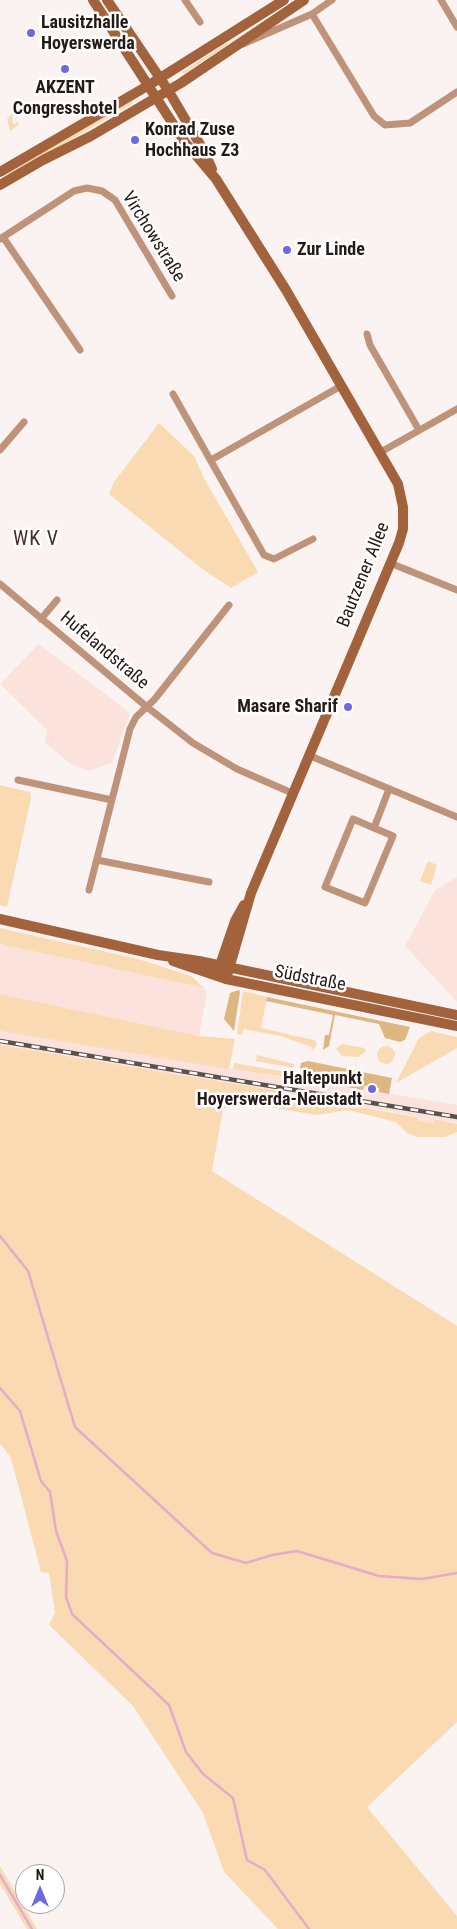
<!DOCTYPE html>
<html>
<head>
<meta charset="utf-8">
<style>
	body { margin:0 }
	#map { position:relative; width:457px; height:1929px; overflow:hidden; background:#faf3f2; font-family:"Roboto Condensed",sans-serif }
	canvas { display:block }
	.north { position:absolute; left:15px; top:1864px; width:50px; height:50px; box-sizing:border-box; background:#fff; border:1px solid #a8a3a3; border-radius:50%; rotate:0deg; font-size:14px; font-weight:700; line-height:20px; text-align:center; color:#261a18 }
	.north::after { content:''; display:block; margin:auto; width:18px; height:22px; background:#6b69e3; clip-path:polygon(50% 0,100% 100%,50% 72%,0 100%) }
</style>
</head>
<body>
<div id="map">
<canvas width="457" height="1929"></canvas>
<div class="north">N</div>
</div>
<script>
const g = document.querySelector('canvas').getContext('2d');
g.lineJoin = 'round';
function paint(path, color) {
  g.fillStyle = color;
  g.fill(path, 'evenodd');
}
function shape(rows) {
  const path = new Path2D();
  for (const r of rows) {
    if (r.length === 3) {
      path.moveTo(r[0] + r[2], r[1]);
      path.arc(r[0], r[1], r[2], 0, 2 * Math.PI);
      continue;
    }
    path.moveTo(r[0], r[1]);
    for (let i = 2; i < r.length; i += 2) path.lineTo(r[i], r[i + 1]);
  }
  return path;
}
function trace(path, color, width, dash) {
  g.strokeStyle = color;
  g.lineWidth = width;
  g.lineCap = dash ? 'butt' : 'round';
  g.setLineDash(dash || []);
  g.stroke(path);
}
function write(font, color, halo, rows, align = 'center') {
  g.font = font + ' "Roboto Condensed",sans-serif';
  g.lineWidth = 5;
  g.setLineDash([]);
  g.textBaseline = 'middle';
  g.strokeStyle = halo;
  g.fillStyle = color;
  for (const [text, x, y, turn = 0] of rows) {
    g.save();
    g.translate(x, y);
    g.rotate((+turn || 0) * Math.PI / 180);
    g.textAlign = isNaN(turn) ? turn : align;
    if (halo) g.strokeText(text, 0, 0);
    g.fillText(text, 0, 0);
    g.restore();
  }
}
const built = shape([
	[39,644,130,713,112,763,89,771,71,764,45,743,47,730,0,684],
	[457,877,457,1002,405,946,435,890],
	[0,944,204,988,207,993,199,1036,0,994],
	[0,1031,362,1090,363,1086,380,1089,379,1092,457,1105,457,1123,434,1119,433,1123,417,1120,417,1116,289,1095,284,1092,0,1045]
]);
const green = shape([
	[226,43,229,44,184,74,182,72],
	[131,100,133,103,130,105,9,176,8,173],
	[13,113,12,122,16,125,17,121,19,125,10,131,7,119],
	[159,423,194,456,205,480,258,572,231,588,201,568,109,494,114,482],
	[0,785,30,792,31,798,7,907,0,905],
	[428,861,437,865,431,885,420,881],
	[0,928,138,959,191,976,204,988,0,944],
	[243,991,267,997,261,1028,314,1040,317,1043,316,1047,312,1050,312,1047,280,1036,244,1029,242,1035,237,1034],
	[0,994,199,1036,235,1039,229,1069,0,1031],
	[431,1031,457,1037,457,1048,396,1083,419,1038],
	[342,1044,364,1048,366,1051,358,1057,342,1056,336,1049],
	[0,1045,284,1092,289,1095,417,1117,417,1120,433,1123,434,1119,457,1124,457,1132,445,1137,418,1137,407,1133,396,1122,348,1110,317,1115,237,1102,223,1109,212,1171,457,1326,457,1722,367,1807,457,1916,457,1929,278,1929,224,1872,203,1813,133,1706,49,1625,55,1613,49,1573,41,1572,11,1458,0,1443],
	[386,1055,9],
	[257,1055,294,1064,294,1068,256,1061],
	[234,1063,317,1077,317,1082,233,1069],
	[0,1866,37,1929,27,1929,0,1884]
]);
const forest = shape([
	[239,990,240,992,234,1031,224,1019,230,993],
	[267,997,410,1027,405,1040,400,1042,385,1038,379,1024,335,1015,329,1046,323,1050,325,1035,329,1035,333,1015,266,1001],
	[308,1061,392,1078,389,1094,379,1092,379,1088,364,1086,363,1090,331,1084,327,1083,323,1074,300,1069,301,1063]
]);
const stream = shape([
	[0,1236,28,1271,75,1427,212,1553,246,1563,272,1555,297,1551,379,1576,422,1579,457,1573],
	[0,1388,20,1411,41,1481,50,1492,56,1531,67,1561,66,1597,72,1614,169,1705,186,1752,203,1774,233,1798,247,1860,265,1870,309,1929],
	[0,1875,32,1929]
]);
const street = shape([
	[185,0,200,22],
	[441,0,457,27],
	[312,14,374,116,385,125,410,123,457,92],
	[243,44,312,14,332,0],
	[3,237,80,350],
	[0,239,74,191,87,188,102,191,115,200,172,296],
	[367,334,370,345,419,430],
	[173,394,264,555,274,559,313,539],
	[0,450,24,422],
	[379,453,457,409],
	[211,460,341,386],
	[390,563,457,590],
	[0,584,147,707,193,743,237,769,292,793],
	[41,619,57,600],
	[308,755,457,817],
	[18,780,112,800],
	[374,828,393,836,365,903,325,887,353,819,374,828,389,789],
	[97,860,209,882],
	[89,890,130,729,136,717,154,700,229,605]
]);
const secondary = shape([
	[93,0,184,141,216,179,286,290,398,484,403,507,403,529,399,543,251,893,226,979],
	[107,0,168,90,205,153,212,169],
	[0,172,149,85,284,0],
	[0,185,43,160,91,136,181,83,304,0],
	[0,919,158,955,199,961,457,1015],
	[173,961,226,979,457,1026],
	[218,971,235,921,244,905]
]);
const rail = shape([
	[0,1041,457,1117]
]);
const markers = [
	[31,33,5,"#6b69e3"],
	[65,69,5,"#6b69e3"],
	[135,140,5,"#6b69e3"],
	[287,250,5,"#6b69e3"],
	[348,707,5,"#6b69e3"],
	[372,1089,5,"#6b69e3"]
];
const poiNames = [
	["Lausitzhalle",41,23],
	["Hoyerswerda",41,44],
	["AKZENT",65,88,"center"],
	["Congresshotel",65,109,"center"],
	["Konrad Zuse",145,130],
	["Hochhaus Z3",145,151],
	["Zur Linde",297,250],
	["Masare Sharif",338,707,"right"],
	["Haltepunkt",362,1079,"right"],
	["Hoyerswerda-Neustadt",362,1100,"right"]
];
const streetNames = [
	["Virchowstraße",153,237,58],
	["Bautzener Allee",364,575,-68],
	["Hufelandstraße",104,651,40],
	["Südstraße",310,979,11]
];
const quarterNames = [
	["WK V",36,540]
];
paint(built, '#fce2dd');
paint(green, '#fadab2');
paint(forest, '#deb682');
trace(stream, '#e6aaca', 2.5);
trace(street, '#bf937a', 7);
trace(secondary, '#a1623c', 10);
trace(rail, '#5b504e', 4.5);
trace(rail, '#fff', 2.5, [8]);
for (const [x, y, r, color] of markers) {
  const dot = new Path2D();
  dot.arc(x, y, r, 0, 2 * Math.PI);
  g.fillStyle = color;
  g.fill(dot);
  trace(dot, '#fff', 2);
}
write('bold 18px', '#261a18', '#fff', poiNames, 'left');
write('18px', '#261a18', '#fff', streetNames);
g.letterSpacing = '1px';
write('20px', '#452c28', '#fff', quarterNames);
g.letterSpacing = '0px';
</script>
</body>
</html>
